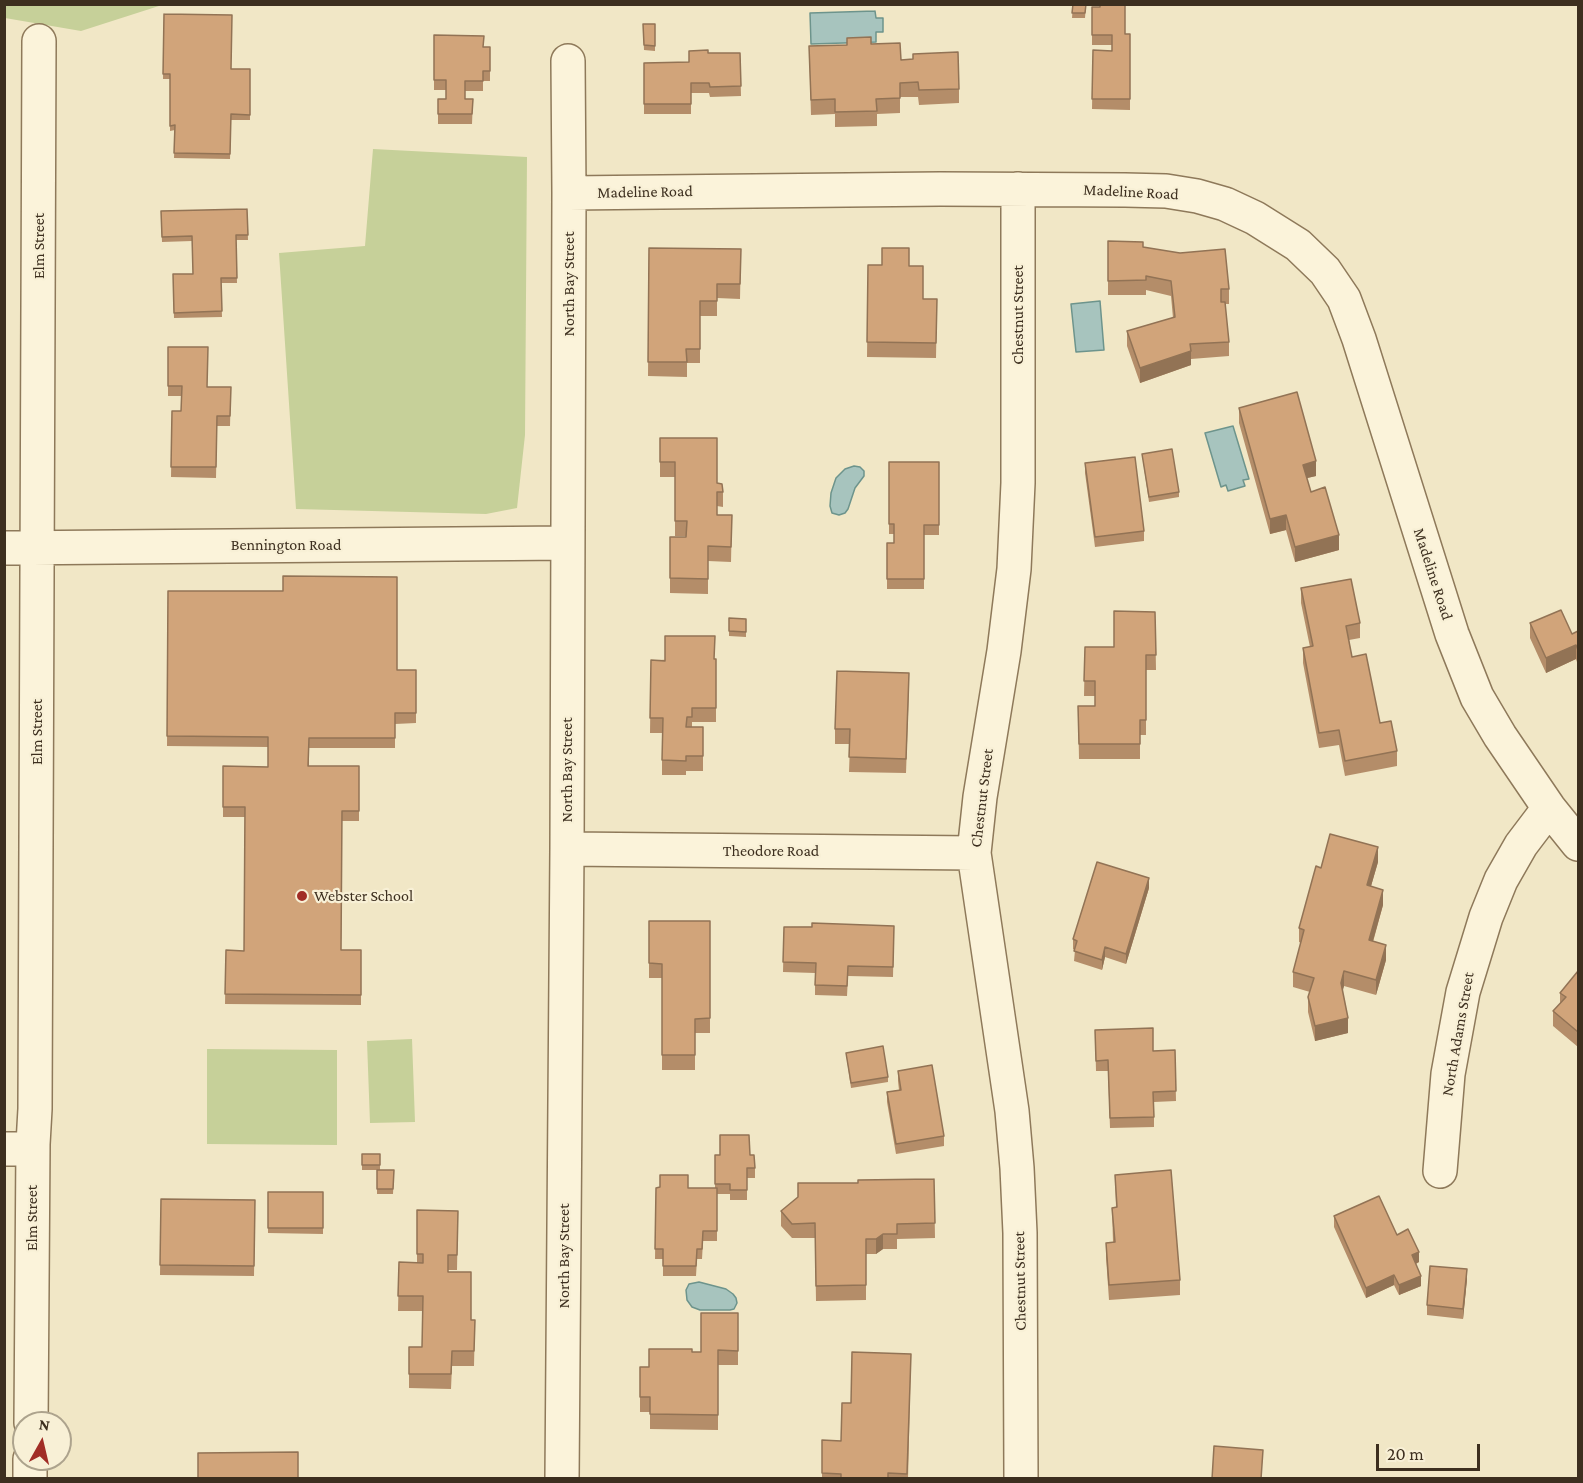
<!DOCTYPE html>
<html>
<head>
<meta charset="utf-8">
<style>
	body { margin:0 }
	#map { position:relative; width:1583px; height:1483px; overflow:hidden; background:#f1e7c6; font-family:"Crimson Pro",serif }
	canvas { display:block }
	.frame { position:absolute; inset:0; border:6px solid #3d2f1f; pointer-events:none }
	.north { position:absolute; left:12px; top:1411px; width:60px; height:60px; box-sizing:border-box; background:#f8f0d6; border:2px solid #ada38d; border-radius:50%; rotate:8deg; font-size:16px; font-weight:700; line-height:24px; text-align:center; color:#3d2f1f }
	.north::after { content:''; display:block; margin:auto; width:21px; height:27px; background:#a12d26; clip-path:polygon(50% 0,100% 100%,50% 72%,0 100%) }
	.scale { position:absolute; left:1376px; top:1444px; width:104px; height:27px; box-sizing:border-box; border:3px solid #3d2f1f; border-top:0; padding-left:8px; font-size:18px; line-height:21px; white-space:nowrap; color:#3d2f1f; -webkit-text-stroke:4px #f8f0d6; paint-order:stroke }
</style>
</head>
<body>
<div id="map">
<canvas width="1583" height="1483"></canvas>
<div class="frame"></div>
<div class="north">N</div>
<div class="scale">20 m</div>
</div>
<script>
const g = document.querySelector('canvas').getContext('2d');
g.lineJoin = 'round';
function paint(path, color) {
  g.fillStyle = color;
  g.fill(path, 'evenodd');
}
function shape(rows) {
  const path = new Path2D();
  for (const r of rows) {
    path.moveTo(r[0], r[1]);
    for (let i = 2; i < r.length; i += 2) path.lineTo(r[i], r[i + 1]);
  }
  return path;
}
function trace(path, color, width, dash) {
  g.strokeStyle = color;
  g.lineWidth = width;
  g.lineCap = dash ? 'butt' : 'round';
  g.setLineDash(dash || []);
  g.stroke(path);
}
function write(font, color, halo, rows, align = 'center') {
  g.font = font + ' "Crimson Pro",serif';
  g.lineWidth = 4.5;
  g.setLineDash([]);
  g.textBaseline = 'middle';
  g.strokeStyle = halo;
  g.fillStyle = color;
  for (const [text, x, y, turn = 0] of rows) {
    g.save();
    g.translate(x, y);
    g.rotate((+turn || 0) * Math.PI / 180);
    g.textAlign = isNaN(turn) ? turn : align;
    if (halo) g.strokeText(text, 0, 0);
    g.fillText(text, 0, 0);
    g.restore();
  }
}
const green = shape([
	[4,5,5,4,162,5,81,31,5,18],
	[373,149,527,157,525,435,517,508,486,514,296,509,279,253,365,246],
	[412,1039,415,1122,370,1123,367,1041],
	[207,1049,337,1050,337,1145,207,1144]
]);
const water = shape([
	[875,11,876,18,883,18,883,32,876,32,876,42,811,44,810,13,875,11],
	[1100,301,1104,350,1076,352,1071,304,1100,301],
	[1233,426,1249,479,1243,480,1245,486,1228,491,1226,485,1221,487,1205,433,1233,426],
	[854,466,860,467,864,471,864,476,855,488,848,509,845,513,839,515,832,513,830,506,831,493,836,478,845,469,854,466],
	[699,1282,726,1289,733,1294,736,1298,737,1303,734,1309,730,1310,700,1310,692,1307,687,1300,686,1290,689,1284,699,1282]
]);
const street = shape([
	[1018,189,1018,483,1014,569,1004,651,980,797,974,853,1012,1111,1017,1168,1020,1233,1021,1478],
	[569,193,940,189,1125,190,1166,191,1197,196,1225,204,1255,218,1298,245,1325,271,1344,299,1359,339,1452,634,1477,697,1500,736,1549,808,1578,844],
	[4,548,567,543],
	[567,849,974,853],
	[4,1149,33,1149],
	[1440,1171,1448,1074,1463,992,1486,917,1501,880,1521,845,1549,808],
	[31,1423,33,1144,35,1109,39,41],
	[30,1478,30,1459],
	[562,1478,567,849,569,193,568,61]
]);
const wall = shape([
	[1073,4,1086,4,1085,18,1072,18],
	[1092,7,1125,34,1130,34,1130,110,1092,109,1093,50,1112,51,1112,45,1092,45],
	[164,14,231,69,250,69,250,120,231,120,230,159,174,158,175,130,170,131,170,79,163,79],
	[643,24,655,24,655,51,644,50],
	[434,35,484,47,490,47,490,81,483,81,483,91,465,91,465,99,473,99,472,124,438,124,438,99,446,99,446,90,434,90],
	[871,44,959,89,959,103,919,105,918,97,900,97,900,113,877,114,877,126,835,127,835,114,811,115,809,46],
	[708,53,740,53,741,96,710,97,709,93,691,93,691,114,644,114,644,63,689,62],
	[247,209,248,240,236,240,237,283,221,283,222,317,174,318,173,274,193,274,192,241,162,242,161,211],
	[1108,241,1143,247,1229,289,1229,304,1225,304,1229,342,1229,356,1191,359,1191,365,1140,383,1127,346,1127,331,1173,318,1171,296,1146,290,1146,295,1108,295],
	[649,248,741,249,740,299,717,298,717,316,700,316,700,363,687,363,687,377,648,376],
	[868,265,909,266,923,299,937,299,936,358,867,357],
	[168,347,208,387,231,387,230,426,217,426,216,478,171,477,172,411,181,411,181,396,168,396],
	[1239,408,1316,476,1307,478,1311,492,1339,550,1295,562,1286,530,1270,534,1239,423],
	[660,438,717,483,723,492,723,507,717,506,717,515,732,515,731,562,708,561,708,594,670,593,670,537,686,537,686,536,675,536,675,477,660,477],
	[1142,454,1179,492,1179,497,1149,502],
	[889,462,939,462,939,535,924,535,924,589,887,589,887,543,894,543,894,534,889,534],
	[1085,463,1144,531,1144,541,1095,547,1085,473],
	[1301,588,1360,623,1360,638,1349,640,1352,657,1380,723,1397,751,1397,766,1345,776,1339,745,1319,748,1303,663,1303,648,1310,647,1301,603],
	[168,591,397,670,416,670,416,723,395,724,395,748,309,748,309,766,359,766,359,821,342,821,341,950,361,950,361,1005,225,1004,226,950,244,951,245,817,223,817,223,766,268,767,268,747,167,746],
	[1155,612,1156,670,1146,670,1146,735,1140,735,1140,759,1079,759,1078,706,1095,706,1095,696,1084,696,1085,647,1114,647],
	[729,618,746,619,746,637,729,636],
	[1530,623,1572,634,1578,631,1578,665,1576,659,1546,673,1530,638],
	[716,659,716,722,692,722,692,727,703,727,703,771,686,771,686,775,662,775,662,733,650,733,651,660],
	[909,688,906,773,849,772,850,744,835,744,835,729],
	[1378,862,1371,886,1383,905,1373,942,1386,960,1376,995,1344,986,1342,991,1348,1033,1315,1041,1308,1012,1308,997,1310,992,1293,987,1293,972,1301,943,1299,942,1299,928,1321,868],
	[1149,888,1126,964,1105,957,1102,970,1074,961,1075,950,1073,949,1073,939],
	[649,921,710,921,710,1033,695,1033,695,1070,662,1070,662,978,649,978],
	[894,926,893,977,848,976,847,996,815,995,815,973,783,972,784,927],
	[1578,971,1578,1047,1553,1026,1553,1011,1560,1004,1560,993],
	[1095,1030,1153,1051,1175,1050,1176,1101,1154,1102,1154,1127,1110,1128,1108,1071,1096,1071],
	[846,1053,888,1077,888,1082,851,1088],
	[898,1071,944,1136,944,1146,896,1154,887,1102,887,1092,899,1090,898,1081],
	[362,1154,380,1154,380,1170,394,1170,393,1194,377,1194,377,1170,362,1170],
	[715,1155,750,1155,755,1168,755,1178,747,1178,747,1200,730,1200,730,1194,717,1194,717,1241,703,1241,702,1259,697,1259,696,1276,663,1276,663,1259,655,1259,656,1188,715,1188],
	[1115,1175,1180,1280,1180,1295,1109,1300,1106,1257,1106,1243,1113,1242,1112,1208,1116,1207],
	[934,1179,935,1238,897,1239,897,1249,883,1249,876,1254,866,1254,866,1300,816,1301,815,1238,792,1238,781,1226,781,1211,858,1183],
	[268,1192,323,1192,323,1234,268,1233],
	[161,1199,255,1200,254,1276,160,1275],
	[417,1210,458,1211,457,1270,448,1270,448,1272,471,1320,475,1320,474,1366,452,1366,451,1389,409,1388,409,1347,422,1347,423,1311,398,1311,399,1262,417,1263],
	[1334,1216,1397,1235,1419,1262,1416,1264,1421,1286,1399,1295,1394,1285,1366,1298,1334,1227],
	[1467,1279,1463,1319,1427,1315,1427,1305],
	[738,1313,738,1365,718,1365,718,1430,650,1429,650,1412,640,1412,640,1367,649,1367,692,1352,701,1352],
	[911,1354,908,1479,822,1479,822,1440,841,1441,851,1403]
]);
const shadedWall = shape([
	[1191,351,1191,365,1140,383,1140,368],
	[1316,461,1316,476,1303,479,1303,465],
	[1286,515,1286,530,1270,534,1270,519],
	[1339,535,1339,550,1295,562,1295,547],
	[1576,645,1576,659,1546,673,1546,658],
	[1378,847,1378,862,1367,900,1367,885],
	[1149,878,1149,888,1126,964,1126,954],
	[1383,890,1383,905,1369,955,1369,940],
	[1386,945,1386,960,1376,995,1376,980],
	[1105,947,1105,957,1102,970,1102,960],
	[1344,971,1344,986,1341,998,1341,983],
	[1348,1018,1348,1033,1315,1041,1315,1026],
	[883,1234,883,1249,876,1254,876,1239],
	[1419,1252,1419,1262,1412,1265,1412,1255],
	[1467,1269,1467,1279,1463,1319,1463,1309],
	[1394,1275,1394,1285,1366,1298,1366,1288],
	[1421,1276,1421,1286,1399,1295,1399,1285]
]);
const building = shape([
	[1073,4,1086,4,1085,13,1072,13,1073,4],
	[1100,4,1125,4,1125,34,1130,34,1130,99,1092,99,1093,50,1112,51,1112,35,1092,35,1092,7,1100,7,1100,4],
	[164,14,232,15,231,69,250,69,250,115,231,114,230,154,174,153,175,125,170,126,170,74,163,74,164,14],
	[643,24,655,24,655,46,644,45,643,24],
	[434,35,484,36,483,47,490,47,490,71,483,71,483,81,465,81,465,99,473,99,472,114,438,114,438,99,446,99,446,80,434,80,434,35],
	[871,37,871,44,900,43,901,60,913,59,913,54,958,52,959,89,919,90,918,82,900,83,900,98,876,99,877,111,835,112,835,99,811,100,809,46,847,45,847,38,871,37],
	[708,50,708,53,740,53,741,86,710,87,709,83,691,83,691,104,644,104,644,63,689,62,689,51,708,50],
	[247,209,248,235,236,235,237,278,221,278,222,311,174,313,173,274,193,274,192,236,162,237,161,211,247,209],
	[1108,241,1143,242,1143,247,1180,253,1225,249,1229,289,1221,289,1221,302,1225,302,1229,342,1190,344,1191,351,1140,368,1127,331,1175,317,1171,281,1146,276,1146,280,1108,281,1108,241],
	[649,248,741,249,740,284,717,284,717,301,700,301,700,349,686,349,687,362,648,362,649,248],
	[882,248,909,248,909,266,923,266,923,299,937,299,936,343,867,342,868,265,882,265,882,248],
	[168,347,208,347,207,387,231,387,230,416,217,416,216,467,171,467,172,411,181,411,182,386,168,386,168,347],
	[1297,392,1316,461,1303,465,1311,492,1325,487,1339,535,1295,547,1286,515,1270,519,1239,408,1297,392],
	[660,438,717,438,717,483,722,484,723,492,717,492,717,515,732,515,731,547,708,546,708,579,670,578,670,537,686,537,687,521,675,521,675,462,660,462,660,438],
	[1172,449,1179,492,1149,497,1142,454,1172,449],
	[1135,457,1144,531,1095,537,1085,463,1135,457],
	[889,462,939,462,939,525,924,525,924,579,887,579,887,543,894,543,894,524,889,524,889,462],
	[283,576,397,577,397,670,416,670,416,713,395,713,395,738,309,738,308,766,359,766,359,811,342,811,341,950,361,950,361,995,225,994,226,950,244,951,245,807,223,807,223,766,268,767,268,737,167,736,168,591,283,591,283,576],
	[1351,579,1360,623,1346,626,1352,657,1366,654,1380,723,1391,721,1397,751,1345,761,1339,730,1319,733,1303,648,1313,646,1301,588,1351,579],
	[1561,610,1572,634,1578,631,1578,650,1576,645,1546,658,1530,623,1561,610],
	[1114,611,1155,612,1156,655,1146,655,1146,720,1140,720,1140,744,1079,744,1078,706,1095,706,1095,681,1084,681,1085,647,1114,647,1114,611],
	[729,618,746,619,746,632,729,631,729,618],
	[665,636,715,636,714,659,716,659,716,708,692,708,692,717,687,717,686,727,703,727,703,756,686,756,686,761,662,760,663,718,650,718,651,660,665,661,665,636],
	[837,671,909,673,906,759,849,757,850,729,835,729,837,671],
	[1330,834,1378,847,1367,885,1383,890,1369,940,1386,945,1376,980,1344,971,1341,983,1348,1018,1315,1026,1308,997,1314,978,1293,972,1304,930,1299,928,1316,866,1321,868,1330,834],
	[1097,862,1149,878,1126,954,1105,947,1102,960,1074,951,1077,941,1073,939,1097,862],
	[649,921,710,921,710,1018,695,1019,695,1055,662,1055,662,964,649,963,649,921],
	[812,923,894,926,893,967,848,966,847,986,815,985,816,963,783,962,784,927,812,927,812,923],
	[1578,971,1578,1032,1553,1011,1566,997,1560,993,1578,971],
	[1153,1028,1153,1051,1175,1050,1176,1091,1153,1092,1154,1117,1110,1118,1108,1060,1096,1061,1095,1030,1153,1028],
	[883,1046,888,1077,851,1083,846,1053,883,1046],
	[932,1065,944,1136,896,1144,887,1092,901,1090,898,1071,932,1065],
	[720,1135,749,1135,750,1155,754,1155,755,1168,747,1168,747,1190,730,1190,730,1184,715,1184,715,1155,720,1155,720,1135],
	[362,1154,380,1154,380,1165,362,1165,362,1154],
	[377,1170,394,1170,393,1189,377,1189,377,1170],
	[1171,1170,1180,1280,1109,1285,1106,1243,1115,1242,1112,1208,1117,1207,1115,1175,1171,1170],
	[660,1175,688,1175,688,1188,717,1188,717,1231,703,1231,702,1249,697,1249,696,1266,663,1266,663,1249,655,1249,656,1188,660,1187,660,1175],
	[934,1179,935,1223,897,1224,897,1234,883,1234,876,1239,866,1239,866,1285,816,1286,815,1223,792,1224,781,1211,798,1197,798,1183,858,1183,858,1180,934,1179],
	[268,1192,323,1192,323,1228,268,1228,268,1192],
	[1379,1196,1397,1235,1408,1229,1419,1252,1412,1255,1421,1276,1399,1285,1394,1275,1366,1288,1334,1216,1379,1196],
	[161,1199,255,1200,254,1266,160,1265,161,1199],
	[417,1210,458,1211,457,1255,448,1255,448,1272,471,1272,471,1320,475,1320,474,1351,452,1351,451,1374,409,1374,409,1347,422,1347,423,1296,398,1296,399,1262,423,1263,423,1254,417,1254,417,1210],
	[1430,1266,1467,1269,1463,1309,1427,1305,1430,1266],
	[701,1313,738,1313,738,1351,718,1350,718,1415,650,1414,650,1397,640,1397,640,1367,649,1367,649,1349,692,1349,692,1352,701,1352,701,1313],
	[852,1352,911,1354,907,1474,888,1473,888,1479,841,1479,841,1474,822,1473,822,1440,841,1441,842,1403,851,1403,852,1352],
	[1214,1446,1263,1450,1261,1479,1212,1479,1214,1446],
	[298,1452,298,1479,198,1479,198,1453,298,1452]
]);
const markers = [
	[302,896,6,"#a12d26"]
];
const streetNames = [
	["Madeline Road",645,192,-1],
	["Madeline Road",1131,192,3],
	["Elm Street",39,246,-90],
	["North Bay Street",569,284,-90],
	["Chestnut Street",1018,315,-90],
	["Bennington Road",286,545],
	["Madeline Road",1433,574,72],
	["Elm Street",37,732,-90],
	["North Bay Street",567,770,-90],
	["Chestnut Street",982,798,-83],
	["Theodore Road",771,851],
	["North Adams Street",1458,1034,-80],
	["Elm Street",32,1218,-90],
	["North Bay Street",564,1256,-90],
	["Chestnut Street",1020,1281,-91]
];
const poiNames = [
	["Webster School",314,896]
];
paint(green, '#c6d099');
paint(water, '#a7c4be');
trace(water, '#6d948c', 1.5);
trace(street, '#8e795a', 36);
trace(street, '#fbf3da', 33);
paint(wall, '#b48d69');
paint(shadedWall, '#927355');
paint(building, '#d1a47a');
trace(building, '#927355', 1.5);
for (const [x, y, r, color] of markers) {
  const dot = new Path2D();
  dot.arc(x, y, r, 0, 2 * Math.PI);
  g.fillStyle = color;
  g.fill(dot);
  trace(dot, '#f8f0d6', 2);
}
write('16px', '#3d2f1f', '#f8f0d6', streetNames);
write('16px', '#3d2f1f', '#f8f0d6', poiNames, 'left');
</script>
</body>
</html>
